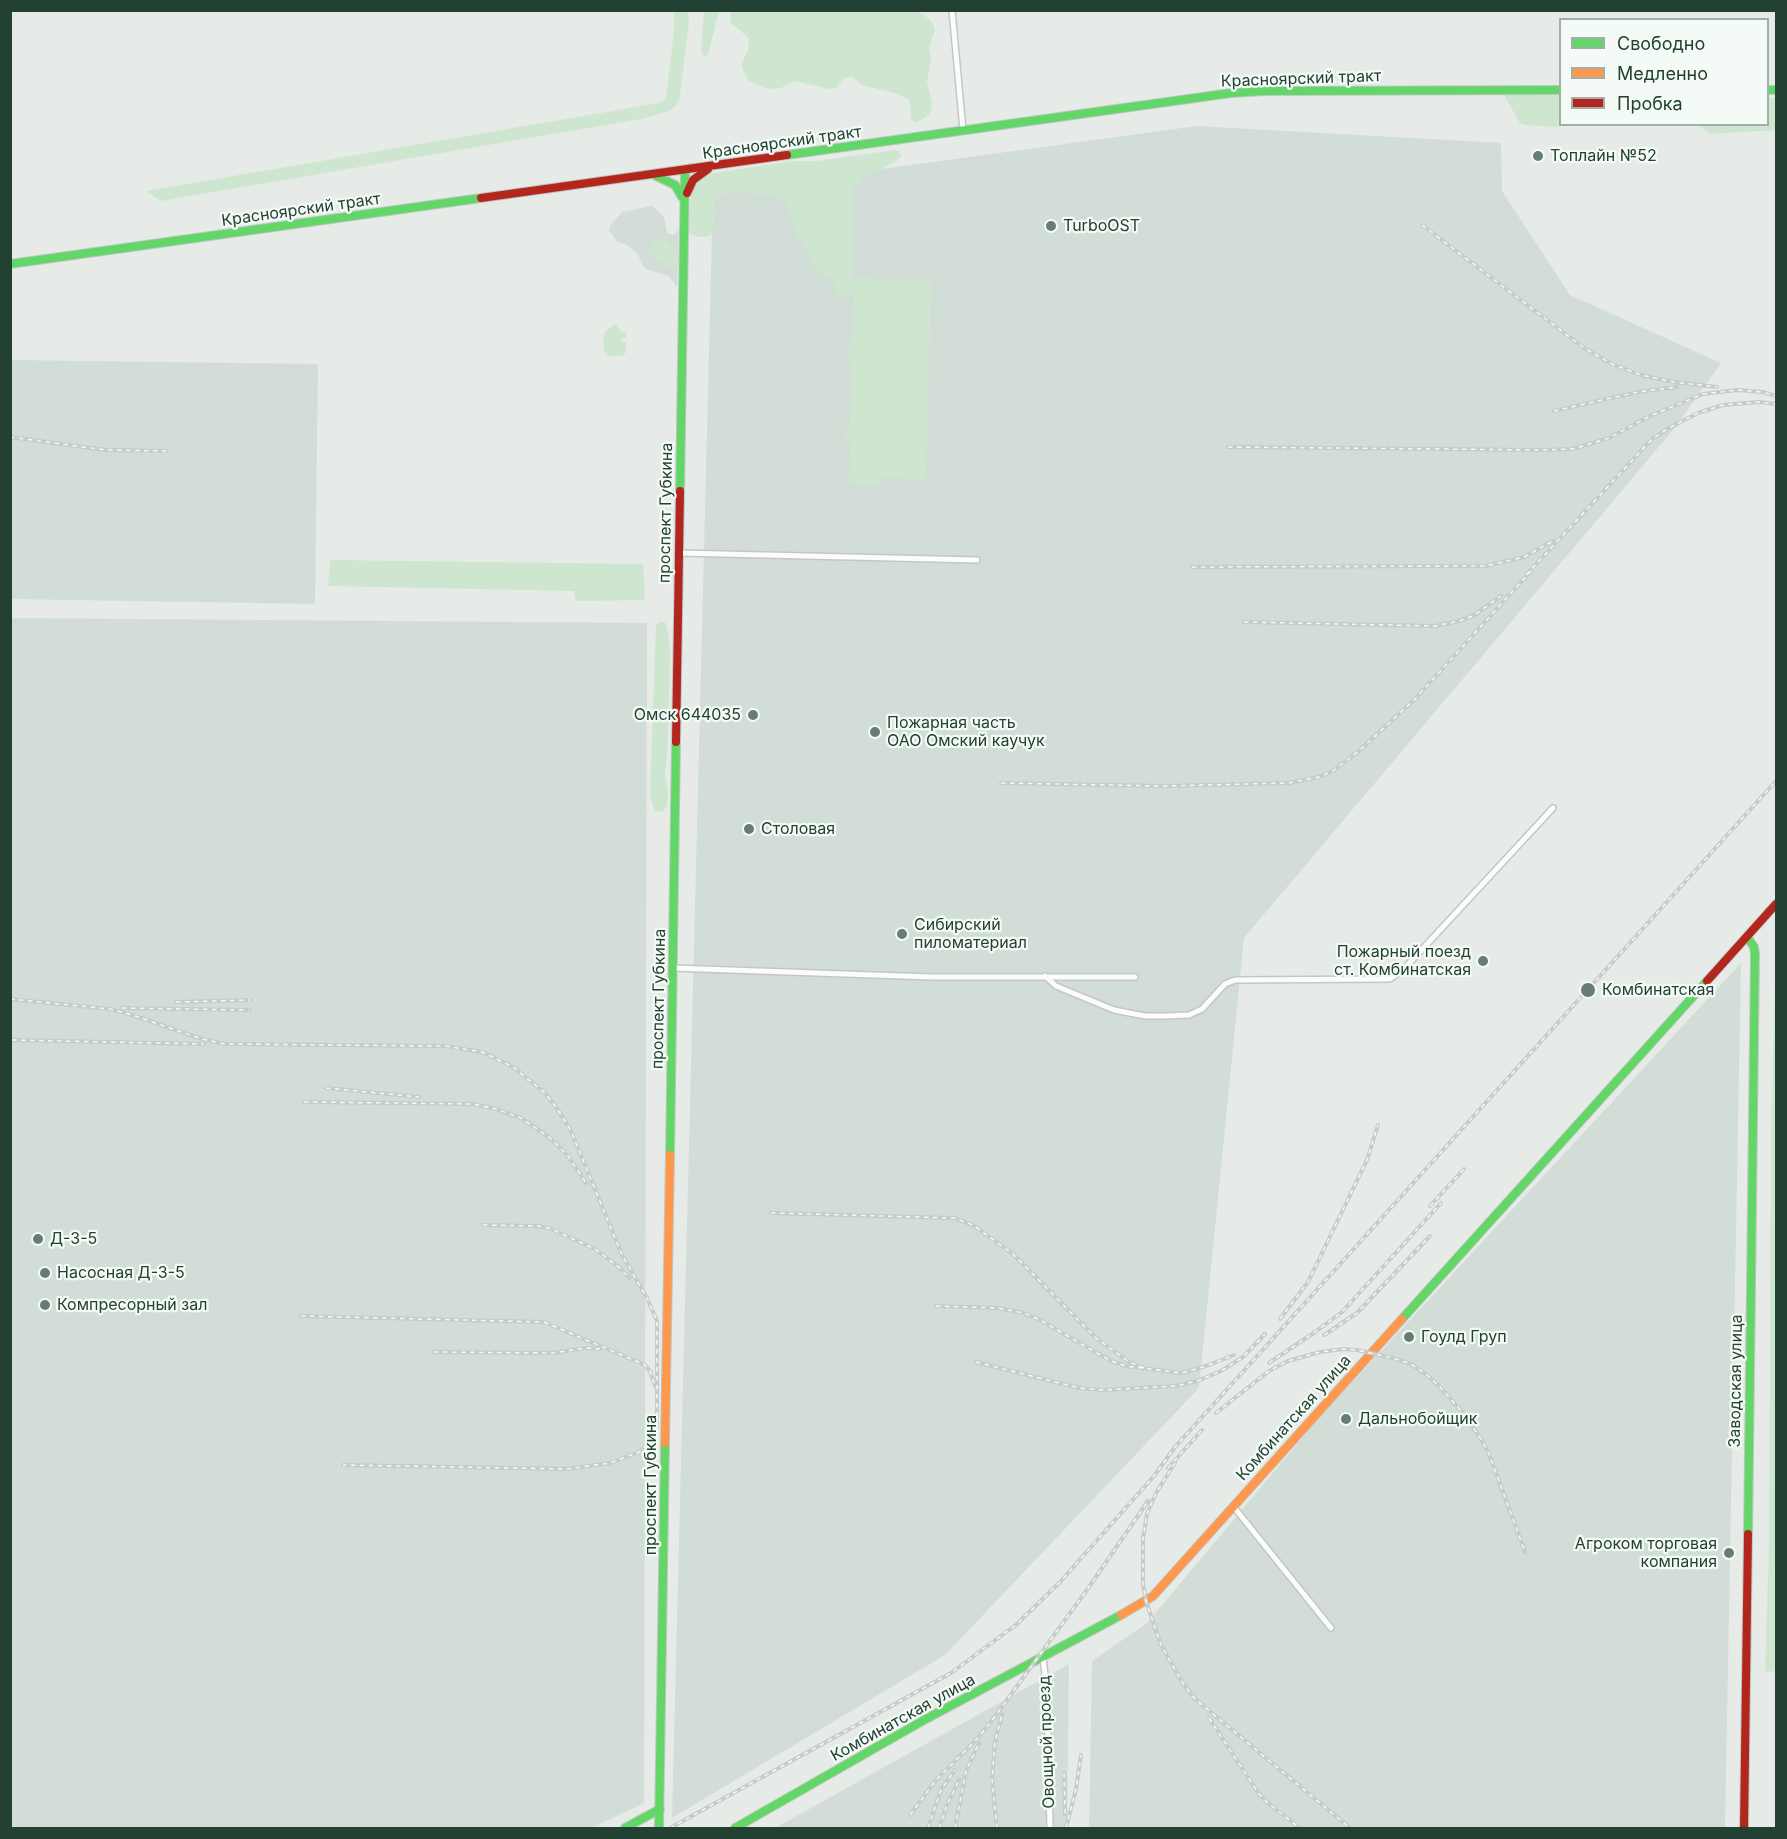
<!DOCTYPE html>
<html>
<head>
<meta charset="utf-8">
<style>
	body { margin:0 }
	#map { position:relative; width:1787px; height:1839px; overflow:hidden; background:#e6ebe8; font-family:Inter,sans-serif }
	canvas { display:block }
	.frame { position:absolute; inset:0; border:12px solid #224132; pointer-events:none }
	.legend { position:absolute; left:1559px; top:18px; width:210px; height:108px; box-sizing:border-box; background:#f4faf6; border:2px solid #a0b0a8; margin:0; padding:8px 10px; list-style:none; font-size:18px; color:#224132 }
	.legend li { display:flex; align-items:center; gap:12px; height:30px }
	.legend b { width:30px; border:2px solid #a0b0a8 }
</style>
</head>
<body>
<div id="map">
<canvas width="1787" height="1839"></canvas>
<div class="frame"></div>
<ul class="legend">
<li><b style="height:8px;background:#63d668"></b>Свободно</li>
<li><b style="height:8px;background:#ff974d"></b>Медленно</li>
<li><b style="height:8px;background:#b3261e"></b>Пробка</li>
</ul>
</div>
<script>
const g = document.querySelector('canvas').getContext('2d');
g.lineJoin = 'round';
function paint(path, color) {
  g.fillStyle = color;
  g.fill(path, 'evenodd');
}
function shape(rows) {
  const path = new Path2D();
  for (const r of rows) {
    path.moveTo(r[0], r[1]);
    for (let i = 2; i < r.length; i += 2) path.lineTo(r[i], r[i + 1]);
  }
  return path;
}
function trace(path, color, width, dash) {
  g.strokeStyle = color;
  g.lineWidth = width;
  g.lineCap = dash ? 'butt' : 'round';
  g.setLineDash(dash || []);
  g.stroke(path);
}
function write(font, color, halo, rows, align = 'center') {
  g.font = font + ' Inter,sans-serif';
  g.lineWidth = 4.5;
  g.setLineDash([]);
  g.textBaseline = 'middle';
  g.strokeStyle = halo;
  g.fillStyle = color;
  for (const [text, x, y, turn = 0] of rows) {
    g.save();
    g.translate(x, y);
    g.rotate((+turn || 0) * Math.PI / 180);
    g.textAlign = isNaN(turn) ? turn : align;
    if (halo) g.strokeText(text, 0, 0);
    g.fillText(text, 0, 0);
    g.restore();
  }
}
const built = shape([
	[1197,126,1501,143,1502,191,1570,295,1721,363,1674,429,1244,938,1199,1388,945,1655,672,1818,713,192],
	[652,206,664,217,667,233,673,235,679,230,677,287,669,276,645,269,637,253,625,244,617,242,609,230,610,226,622,212],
	[11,360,318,364,315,604,11,599],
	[11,618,647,623,644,1803,591,1828,11,1828],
	[1741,963,1725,1828,1089,1828,1092,1661,1147,1623,1318,1419],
	[1069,1664,1067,1828,775,1828]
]);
const green = shape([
	[674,11,688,11,689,22,679,102,669,111,646,118,161,201,146,191,659,103,666,99,674,31],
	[704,11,719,11,708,55,704,57,701,52],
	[732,11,918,11,928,18,933,24,935,30,929,49,931,58,927,82,932,103,930,114,916,123,911,120,910,100,898,94,862,85,852,76,844,78,836,88,829,89,795,81,781,88,768,89,759,86,748,80,742,68,742,62,748,51,749,38,731,23,730,17],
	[1505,94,1560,94,1560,124,1557,127,1524,125,1520,123,1505,97],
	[1768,98,1776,98,1776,130,1710,134,1702,127,1687,125,1768,124],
	[895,150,900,152,901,157,884,168,867,175,867,177,863,178,861,185,854,186,852,248,854,278,931,280,926,479,881,478,880,484,849,484,850,441,845,441,845,428,850,427,852,360,847,359,848,346,852,346,854,294,834,301,838,292,834,282,815,269,807,248,794,230,786,203,773,195,731,192,720,195,714,201,715,215,713,230,710,236,697,237,688,233,691,189,697,180,707,174,793,161,817,161],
	[661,238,678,252,679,260,672,267,668,267,647,252,656,239],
	[614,324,617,324,621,332,626,332,626,338,621,338,621,342,626,342,626,352,622,356,608,356,604,352,603,337,605,332],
	[330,560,643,564,645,600,576,601,574,591,328,586],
	[659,622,665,622,668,632,670,652,668,745,665,775,668,796,667,806,663,811,658,812,654,811,650,794,656,626],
	[1776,939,1776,1672,1765,1671,1769,1546,1771,1139]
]);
const street = shape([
	[952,10,963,130],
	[679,553,977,560],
	[673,968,931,977,1135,977],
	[1045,976,1056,986,1114,1010,1145,1016,1166,1016,1189,1015,1202,1009,1225,984,1235,980,1390,979,1403,970,1553,808],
	[1233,1506,1331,1628],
	[1043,1657,1047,1694,1050,1828]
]);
const fast = shape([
	[1768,90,1776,90],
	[787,155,1231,93,1265,91,1560,90],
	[656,176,675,185,682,197],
	[10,264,481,198],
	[680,491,685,170],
	[1747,937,1754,947,1755,954,1748,1534],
	[670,1155,676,742],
	[1402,1319,1707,981],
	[625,1828,660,1809],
	[659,1828,665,1443],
	[735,1828,924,1720,1121,1615]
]);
const slow = shape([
	[665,1443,670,1155],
	[1121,1615,1153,1596,1402,1319]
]);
const jam = shape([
	[687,193,693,180,708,169],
	[481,198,787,155],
	[676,742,680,491],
	[1707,981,1776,904],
	[1744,1828,1748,1534]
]);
const rail = shape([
	[1422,225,1584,348,1612,364,1641,375,1674,382,1717,387],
	[1554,411,1638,392,1677,387],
	[10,437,106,450,166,451],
	[1228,447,1543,450,1573,449,1609,438,1650,416,1703,394,1737,390,1762,392,1776,396],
	[1192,567,1486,566,1524,557,1553,541],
	[1526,575,1652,439,1669,428,1698,413,1723,405,1759,402,1776,404],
	[1244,622,1435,626,1459,621,1473,616,1501,596],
	[1001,783,1165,786,1289,783,1319,777,1333,771,1360,750,1416,698,1531,571],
	[10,999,110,1009,132,1015,202,1039,225,1044,445,1046,482,1052,513,1067,545,1093,558,1110,571,1131,622,1255,647,1298,657,1321,657,1427,652,1441,639,1452,610,1463,567,1469,343,1465],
	[176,1002,250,1000],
	[122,1008,249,1010],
	[12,1040,204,1044],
	[326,1088,419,1097],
	[304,1102,473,1104,496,1109,521,1118,550,1138,568,1156,586,1183],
	[1430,1206,1464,1169],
	[771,1213,954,1218,973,1225,1013,1254,1096,1338,1129,1362,1147,1369],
	[483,1225,538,1226,549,1228,595,1249,616,1265,630,1278],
	[936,1306,997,1308,1024,1313,1040,1320,1111,1361,1126,1366,1182,1373,1206,1366,1234,1355],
	[301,1316,544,1322,645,1365,650,1371,655,1386],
	[1280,1319,1308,1282,1367,1160,1378,1125],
	[1324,1335,1357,1313,1430,1236],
	[434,1352,553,1353,586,1348,600,1349],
	[976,1362,1079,1388,1103,1390,1176,1386,1197,1381,1221,1371,1243,1357,1265,1334],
	[1269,1363,1315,1332,1342,1312,1441,1203],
	[1216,1413,1269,1371,1288,1361,1320,1352,1344,1349,1357,1350,1393,1358,1411,1364,1427,1375,1440,1387,1463,1413,1481,1439,1489,1454,1525,1552],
	[1175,1463,1156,1493,1147,1514,1143,1538,1143,1585,1146,1601,1161,1645,1182,1682,1195,1699,1350,1828],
	[1168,1468,1202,1430],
	[1209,1718,1259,1794,1269,1804,1300,1828],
	[1064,1773,1065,1814],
	[910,1815,936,1780,976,1740,991,1722,1089,1587,1148,1501],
	[670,1828,951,1673,1017,1624,1060,1582,1154,1476,1175,1447,1776,781],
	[928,1828,941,1790,955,1770],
	[939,1828,947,1805,959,1780],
	[955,1828,966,1771,979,1743],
	[997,1828,992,1779,995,1742,1002,1714],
	[1066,1828,1076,1789,1081,1755]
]);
const markers = [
	[1538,156,6,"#677c72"],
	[1051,226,6,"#677c72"],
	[753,715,6,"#677c72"],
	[875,732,6,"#677c72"],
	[749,829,6,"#677c72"],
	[902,934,6,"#677c72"],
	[1483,961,6,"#677c72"],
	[1588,990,8,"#677c72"],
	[38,1239,6,"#677c72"],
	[45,1273,6,"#677c72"],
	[45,1305,6,"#677c72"],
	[1409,1337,6,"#677c72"],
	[1346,1419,6,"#677c72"],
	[1729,1553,6,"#677c72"]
];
const streetNames = [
	["Красноярский тракт",1301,79,-2],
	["Красноярский тракт",782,143,-8],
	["Красноярский тракт",301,210,-8],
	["проспект Губкина",666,513,-89],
	["проспект Губкина",659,999,-89],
	["Заводская улица",1736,1381,-89],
	["Комбинатская улица",1294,1418,-48],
	["проспект Губкина",651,1485,-90],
	["Комбинатская улица",903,1718,-29],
	["Овощной проезд",1047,1742,-92]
];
const poiNames = [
	["Топлайн №52",1550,156],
	["TurboOST",1063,226],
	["Омск 644035",741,715,"right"],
	["Пожарная часть",887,723],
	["ОАО Омский каучук",887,741],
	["Столовая",761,829],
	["Сибирский",914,925],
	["пиломатериал",914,943],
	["Пожарный поезд",1471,952,"right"],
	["ст. Комбинатская",1471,970,"right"],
	["Комбинатская",1602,990],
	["Д-3-5",50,1239],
	["Насосная Д-3-5",57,1273],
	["Компресорный зал",57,1305],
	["Гоулд Груп",1421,1337],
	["Дальнобойщик",1358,1419],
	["Агроком торговая",1717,1544,"right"],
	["компания",1717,1562,"right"]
];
paint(built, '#d3ddd7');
paint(green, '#cee5d0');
trace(street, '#c3c8c5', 8);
trace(fast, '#bfc7c3', 10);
trace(slow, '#bfc7c3', 10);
trace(jam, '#bfc7c3', 10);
trace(street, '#fbfcfc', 5);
trace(fast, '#63d668', 8);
trace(slow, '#ff974d', 8);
trace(jam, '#b3261e', 8);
trace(rail, '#c7ccca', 4);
trace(rail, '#f4faf6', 1.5, [4.5]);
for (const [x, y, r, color] of markers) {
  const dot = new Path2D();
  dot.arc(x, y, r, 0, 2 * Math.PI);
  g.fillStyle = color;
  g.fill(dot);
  trace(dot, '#f4faf6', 2);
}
write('16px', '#224132', '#f4faf6', streetNames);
write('16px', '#224132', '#f4faf6', poiNames, 'left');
</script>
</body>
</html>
